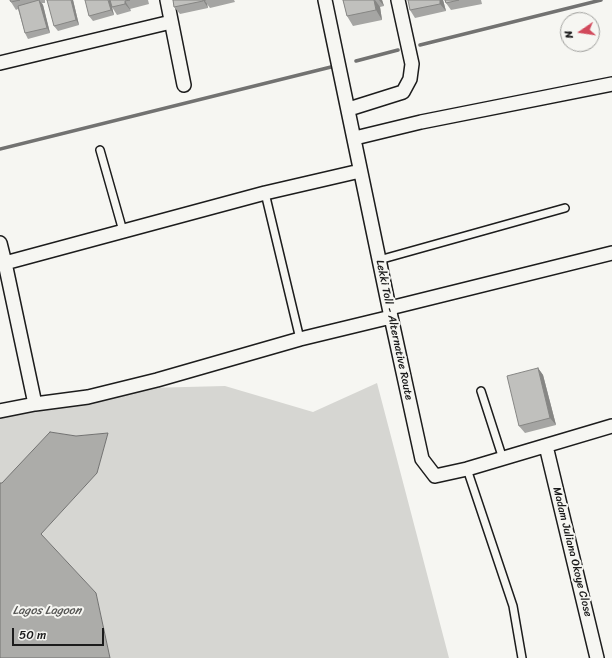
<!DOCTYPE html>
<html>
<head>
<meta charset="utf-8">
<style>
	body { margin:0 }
	#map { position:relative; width:612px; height:658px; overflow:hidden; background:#f6f6f2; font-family:Sriracha,sans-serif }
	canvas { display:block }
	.north { position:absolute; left:560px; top:12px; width:40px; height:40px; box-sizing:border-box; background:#f6f6f2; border:1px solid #9f9f9c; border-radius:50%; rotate:257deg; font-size:11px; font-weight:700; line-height:16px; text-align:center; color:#1c1c1c }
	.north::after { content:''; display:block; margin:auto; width:14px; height:18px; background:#d1495b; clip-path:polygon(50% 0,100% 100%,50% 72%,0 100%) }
	.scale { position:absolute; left:12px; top:628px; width:92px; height:18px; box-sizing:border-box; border:2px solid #1c1c1c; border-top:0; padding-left:5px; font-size:12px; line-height:14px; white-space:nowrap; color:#1c1c1c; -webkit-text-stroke:3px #f6f6f2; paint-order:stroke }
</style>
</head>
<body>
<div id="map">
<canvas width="612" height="658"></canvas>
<div class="north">N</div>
<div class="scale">50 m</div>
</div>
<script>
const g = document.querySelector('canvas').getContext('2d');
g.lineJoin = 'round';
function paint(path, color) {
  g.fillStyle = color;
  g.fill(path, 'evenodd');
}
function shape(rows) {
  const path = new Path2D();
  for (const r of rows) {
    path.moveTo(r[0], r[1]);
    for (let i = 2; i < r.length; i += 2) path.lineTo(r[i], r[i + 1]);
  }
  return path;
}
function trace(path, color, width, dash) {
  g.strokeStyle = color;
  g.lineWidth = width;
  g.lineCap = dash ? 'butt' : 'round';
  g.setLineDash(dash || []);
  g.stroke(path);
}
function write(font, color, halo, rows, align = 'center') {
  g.font = font + ' Sriracha,sans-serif';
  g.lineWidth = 4;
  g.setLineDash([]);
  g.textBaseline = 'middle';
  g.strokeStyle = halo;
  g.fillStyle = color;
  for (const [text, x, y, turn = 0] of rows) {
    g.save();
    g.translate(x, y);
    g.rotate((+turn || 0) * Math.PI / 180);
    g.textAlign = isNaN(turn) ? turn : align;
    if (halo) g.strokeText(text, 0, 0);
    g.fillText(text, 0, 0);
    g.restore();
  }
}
const green = shape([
	[377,383,449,658,110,658,96,593,41,534,97,473,108,433,76,436,50,432,2,484,0,483,0,408,106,389,225,386,313,412]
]);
const water = shape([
	[50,432,76,436,108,433,97,473,41,534,96,593,110,658,0,658,0,483,2,483,50,432]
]);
const stream = shape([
	[420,45,601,0],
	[356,61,398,50],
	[0,149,331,67]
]);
const lane = shape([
	[100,150,123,231],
	[265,193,300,339],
	[379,260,565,208],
	[481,391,503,459],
	[467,469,513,606,522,658]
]);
const street = shape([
	[167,0,184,85],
	[325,0,391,317,422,459,435,476,467,469,612,426],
	[0,63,171,22],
	[349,109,403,92,410,79,412,64,398,0],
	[355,138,421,122,612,84],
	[0,243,5,263,35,404],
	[5,263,265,193,360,171],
	[390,308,612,253],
	[0,411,35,404,88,397,157,380,300,339,391,317],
	[546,446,597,658]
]);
const wall = shape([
	[10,0,45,0,45,3,42,3,43,5,50,33,28,39,25,33,18,9,16,10,11,2],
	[73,0,79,25,58,31,54,26],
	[110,0,148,0,149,4,130,9,131,11,117,15,112,7,114,15,93,21,89,16],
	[173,0,234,0,235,2,210,8,207,4,208,8,180,14,174,7],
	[343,0,382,0,384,6,380,7,382,20,353,26,347,16],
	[443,0,446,11,415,18,410,10],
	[445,0,481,0,482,4,451,10,446,3],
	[538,368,543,375,556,425,525,433,519,426]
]);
const shadedWall = shape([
	[39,0,43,5,50,33,47,28],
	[71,0,73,0,79,25,76,20],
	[108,0,110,0,114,15,111,10],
	[203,0,206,0,205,1,207,4,208,8],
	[374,0,375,0,380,7,382,20,376,10],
	[379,0,382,0,384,6],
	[440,0,443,0,446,11,440,4],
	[125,1,130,9,131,11,125,4],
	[538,368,543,375,556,425,550,418]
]);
const building = shape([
	[10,0,20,0,11,2,10,0],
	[39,0,47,28,25,33,18,6,39,0],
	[47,0,71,0,76,20,54,26,47,0],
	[85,0,108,0,111,10,89,16,85,0],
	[110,0,130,0,125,1,125,4,112,7,110,0],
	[173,0,203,0,203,1,174,7,173,0],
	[343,0,374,0,376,10,347,16,343,0],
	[408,0,440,0,440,4,410,10,408,0],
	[445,0,459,0,446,3,445,0],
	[538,368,550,418,519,426,507,376,538,368]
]);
const streetNames = [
	["Lekki Toll - Alternative Route",394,330,78],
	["Madam Juliana Okoye Close",572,552,76]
];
const waterNames = [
	["Lagos Lagoon",47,611]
];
paint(green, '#d6d6d2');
paint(water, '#acaca9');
trace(water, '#727271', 1);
trace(stream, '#727271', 3.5);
trace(lane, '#1c1c1c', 10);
trace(street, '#1c1c1c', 16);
trace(lane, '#f6f6f2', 7);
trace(street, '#f6f6f2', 13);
paint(wall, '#a5a5a3');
paint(shadedWall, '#868684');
paint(building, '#c0c0bd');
trace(building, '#868684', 1);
write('11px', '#1c1c1c', '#f6f6f2', streetNames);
write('italic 12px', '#565654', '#f6f6f2', waterNames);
</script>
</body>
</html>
